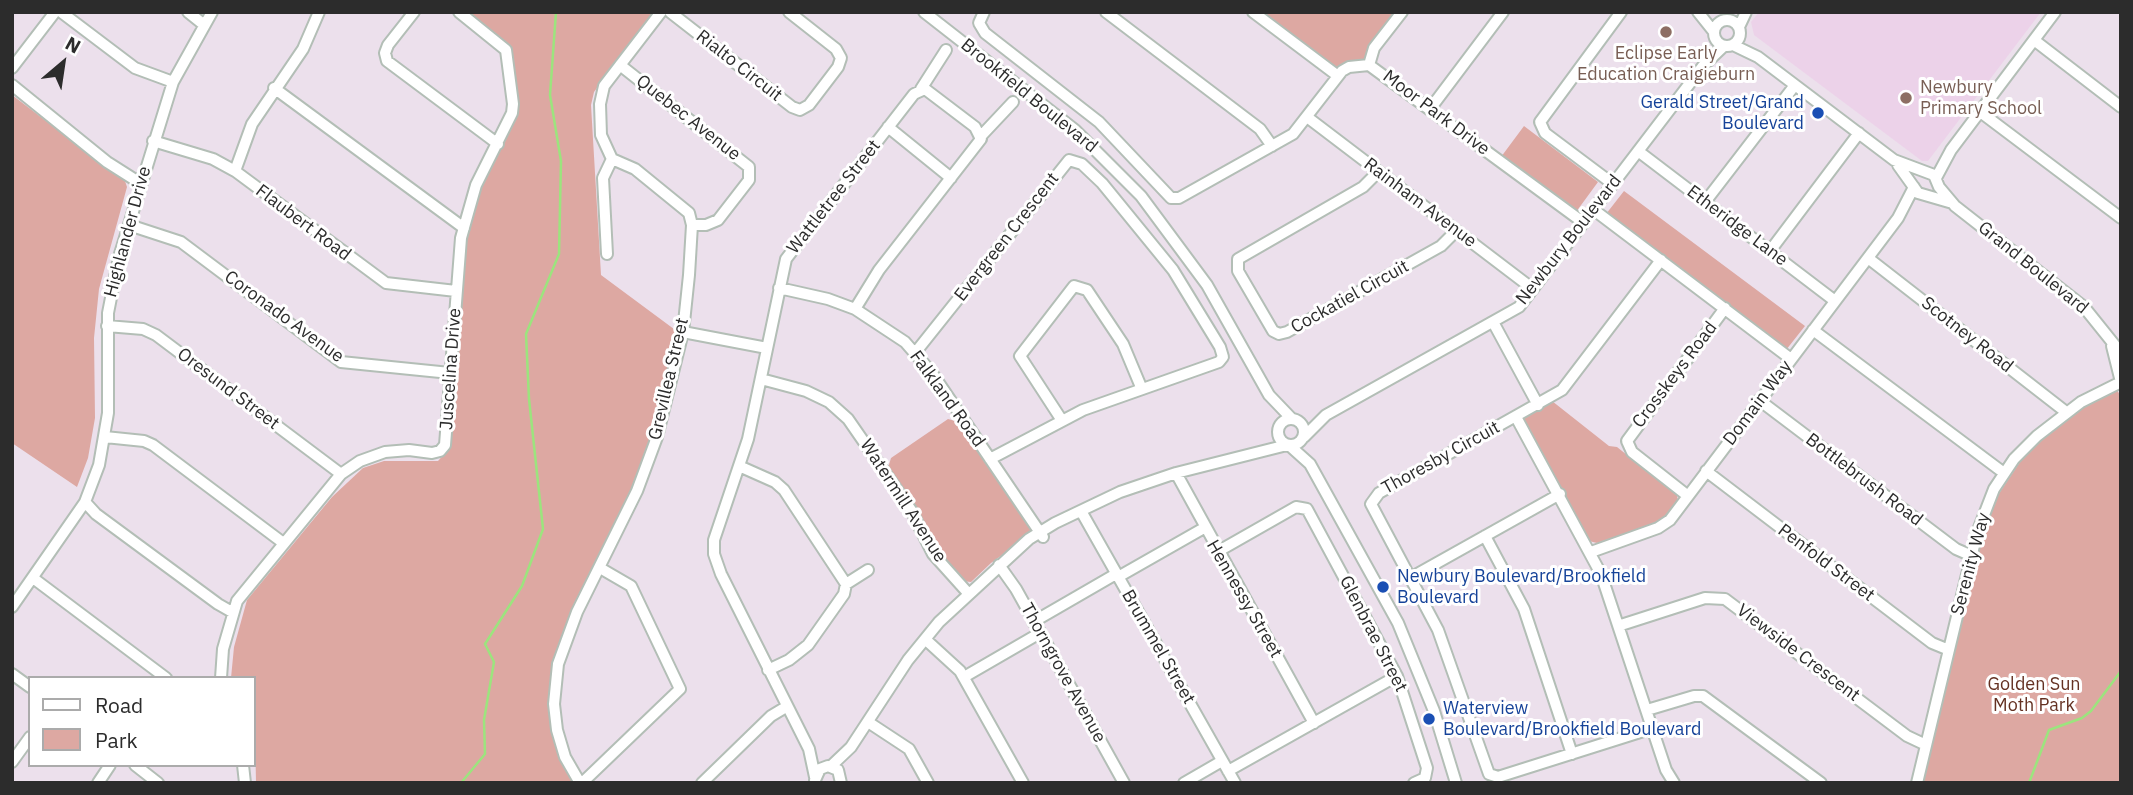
<!DOCTYPE html>
<html>
<head>
<meta charset="utf-8">
<style>
	body { margin:0 }
	#map { position:relative; width:2133px; height:795px; overflow:hidden; background:#ece0ec; font-family:"IBM Plex Sans",sans-serif }
	canvas { display:block }
	.frame { position:absolute; inset:0; border:14px solid #2c2c2c; pointer-events:none }
	.legend { position:absolute; left:28px; top:676px; width:228px; height:91px; box-sizing:border-box; background:#fff; border:2px solid #ababab; margin:0; padding:9px 12px; list-style:none; font-size:21px; color:#2c2c2c }
	.legend li { display:flex; align-items:center; gap:14px; height:35px }
	.legend b { width:35px; border:2px solid #ababab }
	.north { position:absolute; left:28px; top:28px; width:70px; height:70px; -webkit-text-stroke:5px #fff; paint-order:stroke; rotate:29deg; font-size:19px; font-weight:700; line-height:28px; text-align:center; color:#2c2c2c }
	.north::after { content:''; display:block; margin:auto; width:24px; height:32px; background:#2c2c2c; clip-path:polygon(50% 0,100% 100%,50% 72%,0 100%) }
</style>
</head>
<body>
<div id="map">
<canvas width="2133" height="795"></canvas>
<div class="frame"></div>
<ul class="legend">
<li><b style="height:9px;background:#fff"></b>Road</li>
<li><b style="height:19px;background:#dda8a2"></b>Park</li>
</ul>
<div class="north">N</div>
</div>
<script>
const g = document.querySelector('canvas').getContext('2d');
g.lineJoin = 'round';
function paint(path, color) {
  g.fillStyle = color;
  g.fill(path, 'evenodd');
}
function shape(rows) {
  const path = new Path2D();
  for (const r of rows) {
    if (r.length === 3) {
      path.moveTo(r[0] + r[2], r[1]);
      path.arc(r[0], r[1], r[2], 0, 2 * Math.PI);
      continue;
    }
    path.moveTo(r[0], r[1]);
    for (let i = 2; i < r.length; i += 2) path.lineTo(r[i], r[i + 1]);
  }
  return path;
}
function trace(path, color, width, dash) {
  g.strokeStyle = color;
  g.lineWidth = width;
  g.lineCap = dash ? 'butt' : 'round';
  g.setLineDash(dash || []);
  g.stroke(path);
}
function write(font, color, halo, rows, align = 'center') {
  g.font = font + ' "IBM Plex Sans",sans-serif';
  g.lineWidth = 6;
  g.setLineDash([]);
  g.textBaseline = 'middle';
  g.strokeStyle = halo;
  g.fillStyle = color;
  for (const [text, x, y, turn = 0] of rows) {
    g.save();
    g.translate(x, y);
    g.rotate((+turn || 0) * Math.PI / 180);
    g.textAlign = isNaN(turn) ? turn : align;
    if (halo) g.strokeText(text, 0, 0);
    g.fillText(text, 0, 0);
    g.restore();
  }
}
const education = shape([
	[1759,12,2041,12,1928,161,1922,161,1754,35,1751,22]
]);
const green = shape([
	[460,12,653,12,594,92,591,105,601,275,682,335,655,439,589,584,551,703,577,783,256,783,254,678,231,678,234,647,247,600,332,497,363,468,384,461,438,461,448,450,466,237,481,186,512,113,508,56],
	[1261,12,1392,12,1392,15,1364,59,1336,67],
	[12,95,125,181,127,187,99,289,94,338,95,418,88,458,77,487,12,443],
	[1524,126,1598,182,1576,212,1501,157],
	[1624,191,1805,326,1786,350,1606,214],
	[2116,388,2121,397,2121,783,1923,783,1980,539,1992,504,2022,459,2068,415],
	[1552,401,1609,446,1617,447,1677,495,1678,501,1664,520,1597,543,1589,541,1523,423,1525,417],
	[948,419,959,422,1032,529,1030,535,991,563,971,582,962,581,939,555,888,468,891,458]
]);
const stream = shape([
	[461,783,485,754,484,720,494,662,485,644,522,586,543,529,529,399,526,334,559,254,561,161,550,95,556,12],
	[2029,783,2049,730,2082,718,2091,711,2121,671]
]);
const minor = shape([
	[61,12,135,68,173,82],
	[188,12,203,24],
	[414,12,388,45,385,53,387,61,498,144],
	[670,12,792,107,800,110,809,105,838,67,841,58,836,49,789,12],
	[924,12,1075,130,1141,196,1207,285,1269,395,1292,419],
	[984,12,979,23,985,33,1099,122,1171,198,1179,198,1293,134,1342,71,1349,67,1369,65,1584,223],
	[1106,12,1260,129,1272,146],
	[1253,12,1338,76],
	[1698,12,1714,32],
	[1727,33,13],
	[1739,27,1746,12],
	[2034,40,2121,107],
	[1733,45,1758,57,1894,160,1934,175,1939,187,1955,206,2084,307,2121,353],
	[620,65,749,167,749,180,718,220,706,225,692,225],
	[1369,65,1374,48,1402,12],
	[12,68,55,12],
	[12,85,107,162,140,183],
	[274,88,464,228],
	[921,89,946,50],
	[1430,109,1503,12],
	[1979,111,2121,218],
	[1307,117,1533,289],
	[888,127,951,178],
	[981,136,1013,102],
	[153,141,213,159,235,171,386,283,456,291],
	[1638,151,1835,301],
	[1898,165,1918,193,1949,202],
	[235,171,252,124,303,49,319,12],
	[1378,172,1363,187,1238,259,1238,271,1273,331,1279,334,1287,332,1441,246,1456,231],
	[1936,178,1951,150,2055,12],
	[1613,184,1545,133,1540,122,1621,12],
	[1705,202,1795,85],
	[1594,210,1791,359],
	[129,225,181,242,341,362,450,373],
	[1770,251,1859,133],
	[607,254,603,178,612,159],
	[1868,258,2066,412],
	[779,288,828,299,855,309,905,342,932,373,1043,537],
	[1493,322,1538,405],
	[107,326,143,329,156,335,341,474],
	[1813,330,2004,473],
	[683,332,767,348],
	[2112,346,2121,382],
	[915,353,1069,160,1082,164,1102,183,1173,270,1220,347,1223,357,1219,362,1083,410,990,459],
	[761,379,806,391,829,402,848,419,911,510,933,554,968,593],
	[1759,400,1956,549,1972,556],
	[1516,417,1601,574,1666,770,1674,783],
	[1291,432,13],
	[1061,419,1020,356,1074,286,1087,290,1123,344,1141,387],
	[105,437,144,441,153,445,282,542],
	[1304,437,1326,415,1519,307,1703,66,1724,46],
	[1290,446,1310,464,1398,623,1434,711,1456,783],
	[739,466,775,482,784,490,846,584,844,594,808,645,789,660,768,670],
	[1706,471,1932,643,1949,650],
	[1176,473,1314,723],
	[1688,496,1632,452,1627,441,1725,308],
	[85,502,96,514,218,604,232,612],
	[1081,511,1235,783],
	[1485,536,1524,609,1572,754],
	[1217,552,1296,507,1307,509,1397,676,1427,768,1425,778,1414,783],
	[1591,552,1658,528,1670,520,1898,218,1914,187],
	[999,565,1016,589,1124,783],
	[1118,577,1204,528],
	[33,578,166,678],
	[1410,578,1560,494],
	[846,584,868,570],
	[12,607,85,502,99,465,108,413,108,313,119,257,173,82,212,12],
	[1033,622,1116,574],
	[1621,625,1705,598,1725,599,1907,736,1926,745],
	[925,639,960,671,1023,783],
	[12,674,30,687],
	[964,677,1040,633],
	[221,678,223,649,237,601,341,474,360,461,385,452,409,450,432,453,440,451,445,445,461,238,476,185,512,113,513,104,506,50,459,12],
	[1647,710,1694,696,1703,696,1821,783],
	[868,722,909,749,928,783],
	[1653,728,1498,777,1489,774,1438,630,1371,504,1379,493,1562,390,1661,260],
	[12,762,30,737],
	[135,765,158,783],
	[243,765,245,783],
	[831,766,851,747,908,660,939,622,1029,539,1055,523,1120,492,1176,473,1287,445],
	[1228,771,1397,676],
	[815,777,809,749,721,574,714,554,714,540,748,439,786,259,914,94,925,89,975,127,981,139,879,270,855,309],
	[815,780,820,769,828,766,838,770,841,783],
	[98,783,110,765],
	[580,783,565,757,557,730,554,704,558,664,577,612,637,491,657,437,683,332,689,275,692,225,689,213,635,169,612,159,601,135,600,104,604,86,661,12],
	[582,783,680,689,631,586,600,568],
	[702,783,771,716,786,707],
	[1184,783,1222,761],
	[1917,783,1977,533,1994,489,2014,459,2037,436,2081,402,2121,382]
]);
const markers = [
	[1666,32,7,"#8d6e63"],
	[1906,98,7,"#8d6e63"],
	[1818,113,7,"#1a4fb4"],
	[1383,587,7,"#1a4fb4"],
	[1429,719,7,"#1a4fb4"]
];
const educationNames = [
	["Eclipse Early",1666,54],
	["Education Craigieburn",1666,75],
	["Newbury",1920,88,"left"],
	["Primary School",1920,109,"left"]
];
const streetNames = [
	["Rialto Circuit",739,66,38],
	["Brookfield Boulevard",1029,96,39],
	["Moor Park Drive",1436,113,37],
	["Quebec Avenue",688,118,38],
	["Wattletree Street",834,197,-52],
	["Rainham Avenue",1420,203,37],
	["Flaubert Road",303,223,37],
	["Etheridge Lane",1737,226,37],
	["Highlander Drive",128,232,-75],
	["Evergreen Crescent",1007,237,-52],
	["Newbury Boulevard",1569,240,-52],
	["Grand Boulevard",2033,268,39],
	["Cockatiel Circuit",1350,297,-29],
	["Coronado Avenue",284,317,36],
	["Scotney Road",1967,335,38],
	["Juscelina Drive",451,369,-86],
	["Crosskeys Road",1675,375,-53],
	["Grevillea Street",669,379,-77],
	["Oresund Street",228,389,37],
	["Falkland Road",947,399,54],
	["Domain Way",1758,403,-53],
	["Thoresby Circuit",1441,458,-29],
	["Bottlebrush Road",1864,480,37],
	["Watermill Avenue",903,501,57],
	["Penfold Street",1826,563,37],
	["Serenity Way",1971,564,-75],
	["Hennessy Street",1244,599,60],
	["Glenbrae Street",1373,634,63],
	["Brummel Street",1158,647,60],
	["Viewside Crescent",1798,653,37],
	["Thorngrove Avenue",1063,673,61]
];
const transitNames = [
	["Gerald Street/Grand",1804,103,"right"],
	["Boulevard",1804,124,"right"],
	["Newbury Boulevard/Brookfield",1397,577],
	["Boulevard",1397,598],
	["Waterview",1443,709],
	["Boulevard/Brookfield Boulevard",1443,730]
];
const parkNames = [
	["Golden Sun",2034,685],
	["Moth Park",2034,706]
];
paint(education, '#ecd2e9');
paint(green, '#dda8a2');
trace(stream, '#9ce47e', 2.5);
trace(minor, '#b3beb6', 14);
trace(minor, '#fff', 10);
for (const [x, y, r, color] of markers) {
  const dot = new Path2D();
  dot.arc(x, y, r, 0, 2 * Math.PI);
  g.fillStyle = color;
  g.fill(dot);
  trace(dot, '#fff', 2.5);
}
write('18px', '#785e54', '#fff', educationNames);
write('18px', '#2c2c2c', '#fff', streetNames);
write('18px', '#164399', '#fff', transitNames, 'left');
write('18px', '#643122', '#fff', parkNames);
</script>
</body>
</html>
